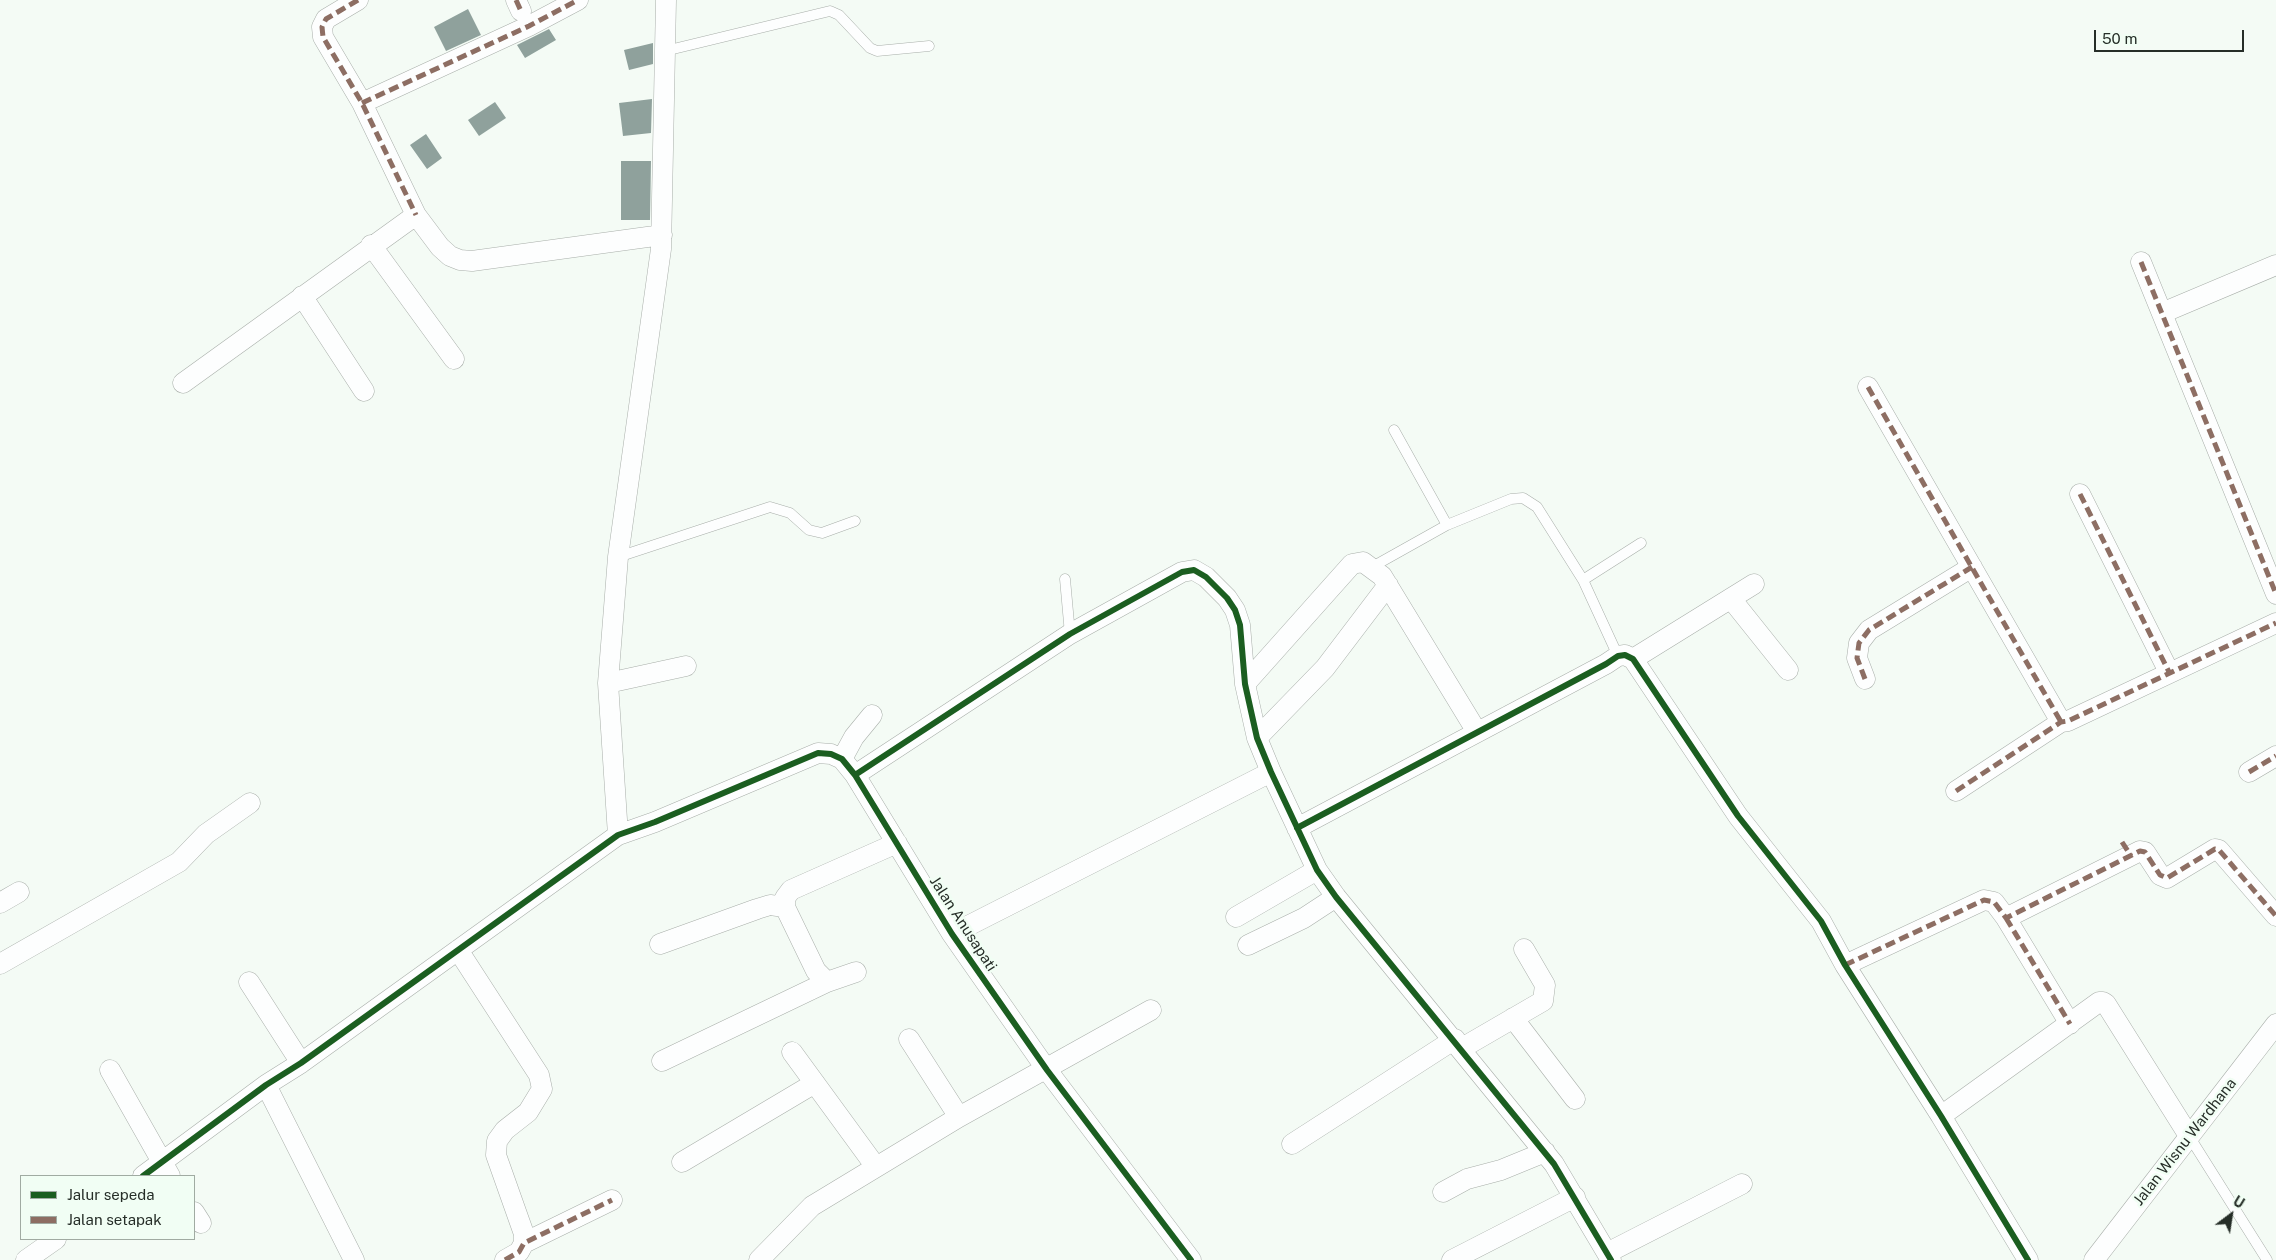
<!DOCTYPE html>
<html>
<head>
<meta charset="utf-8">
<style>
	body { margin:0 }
	#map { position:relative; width:2276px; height:1260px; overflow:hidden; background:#f4fbf5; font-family:"Public Sans",sans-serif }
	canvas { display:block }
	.legend { position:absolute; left:20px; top:1175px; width:175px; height:65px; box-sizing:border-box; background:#f1fef4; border:1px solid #a0aba2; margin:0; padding:6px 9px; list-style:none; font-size:15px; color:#262e28 }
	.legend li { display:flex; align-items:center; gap:10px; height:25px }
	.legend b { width:25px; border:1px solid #a0aba2 }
	.north { position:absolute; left:2206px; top:1190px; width:50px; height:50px; -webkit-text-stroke:4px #f1fef4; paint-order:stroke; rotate:31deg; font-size:14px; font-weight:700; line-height:20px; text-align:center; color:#262e28 }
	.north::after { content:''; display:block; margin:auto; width:18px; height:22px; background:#262e28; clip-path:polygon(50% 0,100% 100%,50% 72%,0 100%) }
	.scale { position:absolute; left:2094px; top:30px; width:150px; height:22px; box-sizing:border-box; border:2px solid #262e28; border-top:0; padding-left:6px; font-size:15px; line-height:18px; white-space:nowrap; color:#262e28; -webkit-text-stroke:4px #f1fef4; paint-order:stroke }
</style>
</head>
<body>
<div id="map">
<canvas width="2276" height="1260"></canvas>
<ul class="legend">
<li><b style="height:6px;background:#1b5e20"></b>Jalur sepeda</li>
<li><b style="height:6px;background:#8d6e63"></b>Jalan setapak</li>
</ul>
<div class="north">U</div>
<div class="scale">50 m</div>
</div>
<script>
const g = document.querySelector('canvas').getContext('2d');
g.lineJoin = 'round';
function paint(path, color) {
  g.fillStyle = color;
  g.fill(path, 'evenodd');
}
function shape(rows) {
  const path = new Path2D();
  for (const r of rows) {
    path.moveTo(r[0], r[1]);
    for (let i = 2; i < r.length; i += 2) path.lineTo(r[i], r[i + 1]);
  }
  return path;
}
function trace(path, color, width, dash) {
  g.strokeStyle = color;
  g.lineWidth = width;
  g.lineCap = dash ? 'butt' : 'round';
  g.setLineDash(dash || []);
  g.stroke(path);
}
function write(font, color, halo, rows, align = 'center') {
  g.font = font + ' "Public Sans",sans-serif';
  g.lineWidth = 5;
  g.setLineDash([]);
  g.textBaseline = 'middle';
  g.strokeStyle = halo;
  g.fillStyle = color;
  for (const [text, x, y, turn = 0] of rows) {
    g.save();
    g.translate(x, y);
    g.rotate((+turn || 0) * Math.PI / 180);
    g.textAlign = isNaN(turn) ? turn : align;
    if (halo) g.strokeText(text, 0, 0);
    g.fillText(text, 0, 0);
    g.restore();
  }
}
const building = shape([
	[468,9,481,35,446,51,434,27],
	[549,29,556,40,525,58,517,45],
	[653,43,653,64,629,70,624,50],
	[652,99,651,133,623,136,619,103],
	[495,102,506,118,479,136,468,120],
	[426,134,442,158,427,169,410,145],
	[621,161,651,161,650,220,621,220]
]);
const lane = shape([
	[665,51,830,11,839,15,870,48,877,51,929,46],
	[1394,430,1447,525],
	[618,557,770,507,790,513,809,530,822,533,855,521],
	[1372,567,1447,525,1511,499,1523,498,1537,507,1583,580,1618,656],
	[1065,579,1070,634],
	[1583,580,1641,543],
	[2189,1136,2267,1260]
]);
const street = shape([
	[358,0,326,19,322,27,323,37,362,103,416,215,440,247,450,256,460,260,472,261,662,235],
	[516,0,521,11],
	[362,103,529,26,578,0],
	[371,245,454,359],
	[2141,262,2276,594],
	[302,296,364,391],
	[2162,313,2276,265],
	[183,383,416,215],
	[1868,387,2061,722],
	[2080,494,2169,672],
	[1732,600,1788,670],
	[1633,659,1754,584],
	[1865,679,1857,658,1859,643,1869,630,1972,567],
	[608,683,686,666],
	[1245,684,1352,564,1363,562,1382,576,1477,732],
	[1257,738,1325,668,1388,585],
	[842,759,854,737,872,715],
	[2249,772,2276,756],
	[855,775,1070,634,1182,572,1194,570,1206,577,1227,598,1235,610,1240,625,1245,684,1257,738,1271,772,1317,870,1336,897,1554,1164,1611,1260],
	[1956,791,2061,722,2068,721,2276,623],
	[1297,828,1606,664,1618,656,1625,655,1633,659,1738,816,1821,921,1845,965,1941,1116,2028,1260],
	[618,835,608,683,618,557,661,249,666,0],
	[0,903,19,892],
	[1236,917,1317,870],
	[2006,918,2070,1024],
	[952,934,1271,772],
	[660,944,757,909,770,905,785,907],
	[1248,945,1304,918,1336,897],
	[458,950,539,1075,542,1089,528,1112,505,1130,497,1141,496,1155,524,1234,524,1243,519,1252,505,1260],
	[0,964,179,862,206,834,250,803],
	[1845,965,1984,900,1994,902,2006,918,2140,851,2145,852,2160,875,2167,878,2215,849,2219,850,2276,916],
	[856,972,827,982,816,971,785,907,785,898,791,890,897,843],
	[249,982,301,1063],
	[1513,1018,1575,1099],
	[909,1039,959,1117],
	[1462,1048,1543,1001,1545,985,1524,949],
	[792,1052,876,1167],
	[662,1061,827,982],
	[110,1070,170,1176],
	[266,1085,354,1260],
	[1941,1116,2099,1002,2103,1002,2106,1004,2189,1136],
	[1292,1144,1455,1039],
	[682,1162,815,1083],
	[143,1176,266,1085,301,1063,618,835,655,822,818,753,831,754,842,759,855,775,952,934,1047,1070,1191,1260],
	[1443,1192,1467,1179,1501,1170,1545,1152],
	[194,1212,201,1223],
	[524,1243,612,1200],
	[1607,1253,1742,1184],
	[26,1260,56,1239],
	[759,1260,812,1206,959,1117,1151,1010],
	[1452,1260,1575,1197],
	[2094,1260,2276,1024]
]);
const quiet = shape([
	[358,0,326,19,322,27,323,37,362,103,416,215],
	[516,0,521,11],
	[362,103,529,26,578,0],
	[2141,262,2276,594],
	[1868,387,2061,722],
	[2080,494,2169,672],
	[1865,679,1857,658,1859,643,1869,630,1972,567],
	[2249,772,2276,756],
	[1956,791,2061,722,2068,721,2276,623],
	[2122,842,2131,856],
	[2006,918,2070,1024],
	[1845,965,1984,900,1994,902,2006,918,2140,851,2145,852,2160,875,2167,878,2215,849,2219,850,2276,916],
	[505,1260,519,1252,524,1243,612,1200]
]);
const cycleway = shape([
	[855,775,1070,634,1182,572,1194,570,1206,577,1227,598,1235,610,1240,625,1245,684,1257,738,1271,772,1317,870,1336,897,1554,1164,1611,1260],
	[1297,828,1606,664,1618,656,1625,655,1633,659,1738,816,1821,921,1845,965,1941,1116,2028,1260],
	[143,1176,266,1085,301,1063,618,835,655,822,818,753,831,754,842,759,855,775,952,934,1047,1070,1191,1260]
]);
const streetNames = [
	["Jalan Anusapati",963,924,57],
	["Jalan Wisnu Wardhana",2185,1142,-52]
];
paint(building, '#8fa19c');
trace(lane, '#a8aea9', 11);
trace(street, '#a8aea9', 21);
trace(lane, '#fdfefe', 10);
trace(street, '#fdfefe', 20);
trace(quiet, '#8d6e63', 5, [10, 5]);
trace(cycleway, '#1b5e20', 6);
write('15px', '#262e28', '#f1fef4', streetNames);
</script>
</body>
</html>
